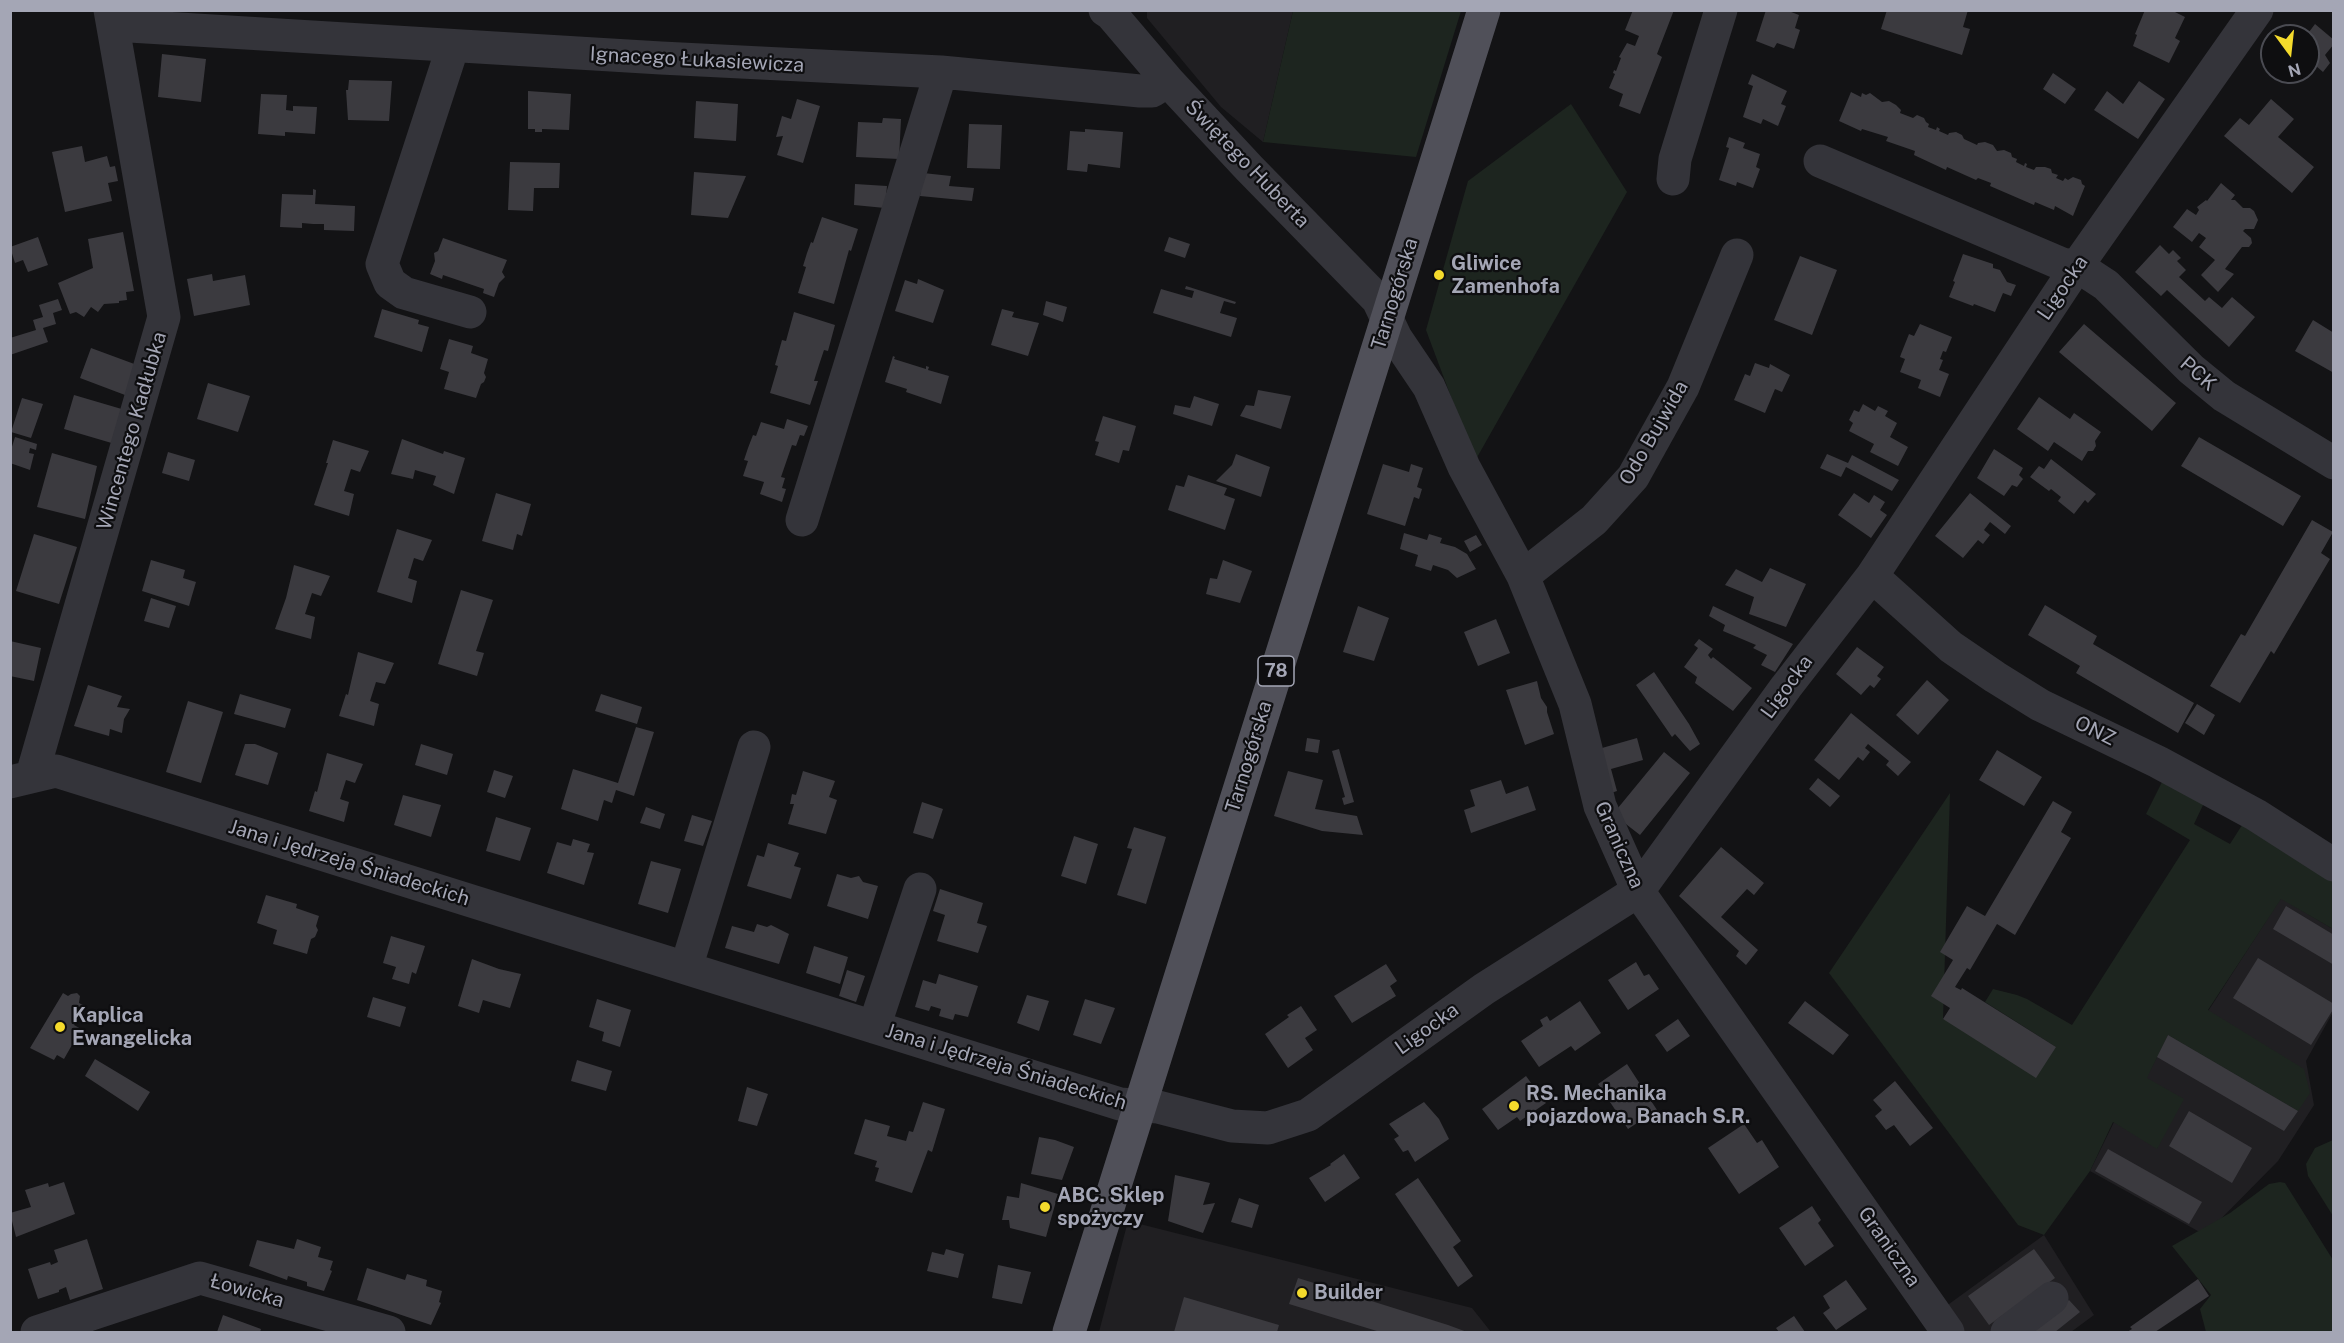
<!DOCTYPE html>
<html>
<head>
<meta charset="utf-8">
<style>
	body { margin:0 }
	#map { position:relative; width:2344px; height:1343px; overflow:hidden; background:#131315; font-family:"Public Sans",sans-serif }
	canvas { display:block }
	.frame { position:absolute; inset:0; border:12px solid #a4a6b5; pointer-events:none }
	.north { position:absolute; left:2260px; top:24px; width:60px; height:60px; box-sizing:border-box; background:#0e0e10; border:2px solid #4a4b52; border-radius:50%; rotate:165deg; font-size:16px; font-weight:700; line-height:24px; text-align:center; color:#a4a6b5 }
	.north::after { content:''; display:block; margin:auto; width:21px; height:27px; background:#f4da2c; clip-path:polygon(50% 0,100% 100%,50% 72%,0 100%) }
</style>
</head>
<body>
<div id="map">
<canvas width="2344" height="1343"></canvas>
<div class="frame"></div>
<div class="north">N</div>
</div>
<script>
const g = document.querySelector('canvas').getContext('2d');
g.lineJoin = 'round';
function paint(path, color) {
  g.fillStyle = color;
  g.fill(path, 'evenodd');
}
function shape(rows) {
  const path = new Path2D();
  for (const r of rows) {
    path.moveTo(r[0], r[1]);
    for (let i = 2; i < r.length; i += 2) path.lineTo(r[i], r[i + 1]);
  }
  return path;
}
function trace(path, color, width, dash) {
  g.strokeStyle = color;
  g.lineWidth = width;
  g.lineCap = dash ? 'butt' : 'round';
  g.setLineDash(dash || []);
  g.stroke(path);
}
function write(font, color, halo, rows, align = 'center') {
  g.font = font + ' "Public Sans",sans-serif';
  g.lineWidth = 4.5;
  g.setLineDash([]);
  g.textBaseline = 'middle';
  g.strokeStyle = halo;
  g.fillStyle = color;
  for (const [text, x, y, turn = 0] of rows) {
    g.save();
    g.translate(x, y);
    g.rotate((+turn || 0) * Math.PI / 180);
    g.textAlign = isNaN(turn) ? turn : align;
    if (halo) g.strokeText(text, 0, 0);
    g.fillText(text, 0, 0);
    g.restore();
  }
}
const built = shape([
	[1147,11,1293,11,1263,142,1221,107,1147,18],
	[2281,898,2333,929,2333,1012,2306,1061,2314,1105,2278,1161,2205,1235,2090,1171,2114,1122,2158,1148,2146,1078,2157,1057,2168,1035,2192,1036],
	[1128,1221,1472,1308,1491,1332,1099,1332],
	[2044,1235,2094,1315,2071,1332,1952,1332,1938,1312]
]);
const green = shape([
	[1293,11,1461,11,1416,157,1263,142],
	[1571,104,1627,192,1475,461,1426,330,1468,181],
	[2163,780,2205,801,2194,824,2230,844,2244,822,2333,878,2333,929,2281,899,2208,1010,2304,1069,2310,1093,2298,1111,2168,1035,2147,1078,2184,1099,2157,1149,2113,1122,2090,1171,2044,1235,2018,1225,1829,973,1950,793,1943,1019,2056,1047,1985,1002,1993,989,2017,995,2027,999,2072,1025,2190,840,2146,814],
	[2333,1140,2333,1216,2308,1176,2306,1164,2315,1148],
	[2280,1182,2285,1183,2333,1260,2333,1332,2206,1332,2200,1309,2211,1295,2172,1246,2230,1213,2269,1184]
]);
const building = shape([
	[1633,10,1674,10,1657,54,1662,57,1640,114,1619,106,1623,94,1609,88,1615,74,1613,73,1614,70,1616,71,1621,58,1619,57,1627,43,1635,46,1639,36,1625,30],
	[1766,10,1786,10,1799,15,1795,28,1800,30,1794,49,1777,43,1774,48,1756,41],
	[1887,10,1968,10,1963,27,1970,29,1962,55,1881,29],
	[2145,10,2171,10,2185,17,2175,38,2180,41,2169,63,2133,46,2137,35,2135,34],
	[2315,24,2334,40,2334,44,2325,55,2330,63,2323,72,2316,66,2307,76,2302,72,2308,72,2308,36,2306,36],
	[162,54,206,59,201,102,158,97],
	[2053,73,2076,89,2065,104,2043,89],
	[1752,74,1787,91,1781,104,1786,106,1778,126,1763,119,1761,124,1743,117,1753,86,1748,84],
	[349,80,392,81,389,121,348,120,346,90,348,90],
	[2139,81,2165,99,2138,139,2094,110,2107,91,2123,104],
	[528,91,571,94,569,130,542,129,542,132,535,132,535,129,528,129],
	[1851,92,1861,97,1862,93,1866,95,1870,93,1882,102,1889,101,1896,105,1901,110,1900,113,1913,118,1917,115,1924,118,1926,122,1929,124,1928,127,1936,130,1937,127,1940,129,1939,131,1948,135,1949,133,1956,132,1962,135,1964,139,1977,145,1978,143,1985,142,1993,145,1997,151,2004,150,2011,153,2012,157,2017,159,2016,162,2024,166,2025,163,2027,164,2026,167,2034,170,2036,167,2045,167,2051,169,2052,173,2058,175,2056,178,2063,181,2065,178,2068,180,2073,177,2081,180,2082,184,2085,186,2073,216,2055,206,2054,210,2035,202,2034,205,1990,186,1991,183,1978,178,1976,180,1947,167,1946,170,1914,155,1915,151,1886,141,1888,137,1862,129,1861,131,1839,121],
	[261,94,287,95,286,110,293,111,293,106,317,107,315,134,285,132,285,136,258,134],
	[797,99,820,106,803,163,777,155,783,136,776,137,782,116,791,119],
	[2271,99,2294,119,2278,137,2314,167,2292,193,2224,136,2240,118,2249,125],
	[696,101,738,104,736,141,694,138],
	[883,118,901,119,899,159,856,157,858,122,882,123],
	[969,124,1002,125,1000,169,967,168],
	[1085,129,1123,132,1120,168,1088,164,1087,172,1067,170,1070,131,1085,132],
	[1729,137,1745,143,1743,148,1760,154,1756,167,1760,169,1753,188,1737,182,1736,186,1719,180,1729,148,1726,147],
	[82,146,85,162,107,156,110,167,115,166,118,181,108,183,112,201,65,212,52,152],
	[510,162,560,163,559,188,534,188,533,211,508,210],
	[694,172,746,176,728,218,691,215],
	[923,173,951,176,949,186,974,188,972,201,920,196],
	[2221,183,2235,195,2231,200,2235,200,2243,208,2250,208,2254,211,2258,220,2254,229,2245,229,2243,231,2251,238,2252,243,2249,247,2242,247,2225,269,2234,274,2218,292,2201,275,2215,260,2199,247,2206,238,2199,233,2192,242,2173,227,2187,209,2196,215,2199,210,2197,207,2206,200,2207,201],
	[855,184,887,186,885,208,854,205],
	[313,189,316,190,315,204,355,206,354,231,324,230,324,224,313,224,302,223,302,228,280,227,282,194,313,195],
	[822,217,858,229,851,251,849,250,834,304,798,293,806,267,803,266,807,253,811,242,813,243],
	[123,232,134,291,126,292,127,300,119,301,119,303,104,304,98,312,91,307,84,317,76,312,70,314,58,283,93,268,88,239],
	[38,237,48,265,28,272,23,260,15,263,10,247],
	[1169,237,1190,244,1185,258,1164,251],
	[443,238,507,260,502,272,505,277,499,283,494,297,483,293,484,289,443,275,442,279,430,274,435,261,434,253,438,251],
	[2160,245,2169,254,2173,250,2181,258,2177,261,2186,270,2179,277,2205,301,2209,297,2222,308,2232,297,2255,317,2229,347,2167,290,2161,296,2135,272],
	[1963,254,1993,264,1993,268,2000,270,2007,282,2016,285,2011,296,2003,293,1995,312,1974,304,1973,306,1949,297,1955,282,1953,281],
	[1800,256,1837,270,1812,335,1774,320],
	[212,274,213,281,245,275,250,305,194,316,187,279],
	[918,279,944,290,933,323,895,311,905,280,917,284],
	[1186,286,1236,302,1235,304,1224,301,1220,313,1237,318,1231,337,1153,313,1161,289,1192,298,1194,291,1185,289],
	[58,299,62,310,53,313,56,324,43,328,48,342,10,355,10,338,36,330,33,320,43,317,39,305],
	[1046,301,1067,307,1063,322,1043,315],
	[382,309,419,320,418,324,429,327,422,352,374,337],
	[1002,309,1014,312,1012,317,1039,323,1028,356,991,345],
	[794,312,835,325,828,351,824,350,819,365,814,381,818,381,810,405,770,393,778,366,775,365,782,340,786,341],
	[2313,320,2334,333,2334,373,2295,351],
	[1920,324,1952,337,1946,352,1943,351,1940,359,1943,360,1939,370,1949,374,1940,397,1918,388,1921,380,1900,372,1905,359,1900,357,1901,354,1909,334,1914,336],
	[2084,324,2176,403,2152,431,2059,352],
	[449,339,473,346,471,353,488,359,484,373,486,377,484,382,481,384,476,398,444,389,449,372,440,369],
	[91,348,137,365,125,395,80,378],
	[893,356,895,357,894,359,926,369,926,366,929,367,928,370,949,376,941,404,906,392,907,389,885,382],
	[1755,363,1769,368,1770,364,1790,375,1782,392,1775,389,1765,413,1734,400,1745,374,1750,376],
	[208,383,250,396,238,432,197,419],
	[1258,390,1291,396,1281,429,1240,416,1246,405,1254,406],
	[74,395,125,410,115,444,64,429],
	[1194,396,1219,404,1212,426,1173,414,1175,405,1190,408],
	[2039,397,2070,419,2074,413,2101,432,2095,441,2096,446,2093,451,2088,451,2082,461,2054,442,2048,451,2017,429],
	[22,398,43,404,31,438,11,432],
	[1863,404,1875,411,1878,406,1888,411,1885,416,1897,423,1890,437,1908,447,1898,466,1870,452,1874,444,1849,431,1853,423,1849,420,1854,410,1859,412],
	[1103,416,1136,426,1129,451,1123,450,1119,463,1095,455,1099,442,1095,441],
	[787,419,808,426,804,436,800,435,796,446,792,445,781,477,785,478,782,488,786,489,782,502,760,494,764,482,743,476,748,461,744,460,748,448,753,435,756,436,761,422,784,429],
	[15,437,37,444,36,450,30,448,29,453,34,454,30,470,10,463,10,453],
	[2199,437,2301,496,2283,526,2181,466],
	[402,439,443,454,444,451,465,458,454,494,433,485,436,476,415,470,413,479,391,474],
	[333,440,369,451,360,472,351,469,344,491,354,494,349,516,314,505,328,463,326,463],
	[1994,449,2023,468,2019,475,2023,479,2017,487,2012,485,2004,496,1977,478],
	[168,452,195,460,189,481,162,473],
	[52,453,97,466,85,519,37,507],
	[1236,454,1270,467,1261,497,1216,481,1232,465],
	[1827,454,1848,463,1852,455,1899,480,1892,491,1846,467,1841,477,1820,468],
	[2051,459,2096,494,2088,503,2085,500,2074,514,2058,501,2061,497,2051,489,2049,491,2030,477,2039,466,2044,469],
	[1383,464,1409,472,1411,464,1423,468,1417,487,1422,489,1419,499,1414,497,1405,526,1367,514],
	[1188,475,1227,488,1224,495,1235,499,1225,530,1168,510,1176,485,1184,487],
	[496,493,531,504,522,536,517,534,513,550,482,541],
	[1854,493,1869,503,1874,495,1885,502,1880,510,1887,515,1871,538,1838,515],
	[1970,493,2011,526,2005,534,1990,522,1984,530,1990,535,1983,544,1978,540,1963,558,1935,536],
	[2312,520,2333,532,2321,553,2330,559,2274,654,2271,651,2240,703,2210,686,2241,634,2245,636],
	[397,529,432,540,423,561,414,558,408,578,417,581,412,603,377,592],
	[1404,533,1427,540,1429,534,1442,538,1440,543,1455,547,1467,554,1476,569,1457,578,1448,570,1433,565,1431,571,1415,566,1418,555,1400,549],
	[34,534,77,547,59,604,16,591],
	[1476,535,1482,545,1470,552,1464,541],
	[151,560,185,570,183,578,196,582,189,606,142,591],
	[1223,560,1252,571,1240,603,1206,594,1210,578,1217,579],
	[294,565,330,576,321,596,312,593,305,614,315,617,311,639,275,629,286,598],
	[1770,568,1806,584,1786,627,1749,614,1754,597,1725,585,1736,569,1762,582],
	[461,590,493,600,476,651,484,653,477,676,438,664],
	[151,598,176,606,169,628,144,621],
	[2045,605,2097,636,2093,644,2194,703,2178,733,2076,673,2080,666,2028,635],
	[1358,606,1389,618,1374,661,1343,652],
	[1713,606,1793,644,1775,672,1761,665,1767,655,1753,648,1756,645,1723,631,1725,625,1709,616],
	[1496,619,1510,653,1478,666,1464,632],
	[1699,639,1713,649,1708,655,1711,659,1713,657,1752,688,1733,711,1695,683,1697,677,1684,667,1698,648,1694,645],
	[10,641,41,648,34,681,10,676],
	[1857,647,1884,667,1877,676,1881,679,1874,688,1870,685,1861,695,1836,674],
	[358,652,394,663,385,684,376,682,370,701,379,704,374,726,339,716,346,694,348,695],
	[1654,672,1689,724,1700,744,1690,751,1675,734,1672,737,1636,685],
	[1927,680,1949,700,1918,735,1896,715],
	[1537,681,1541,698,1547,707,1547,712,1554,734,1525,745,1506,690],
	[88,685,122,696,117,707,130,709,124,719,122,733,110,729,109,736,74,726],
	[240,694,291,709,285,728,234,714],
	[601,694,642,707,637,724,595,711],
	[188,701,223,712,201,783,166,772],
	[2197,704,2215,715,2204,735,2185,723],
	[1851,713,1911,762,1898,776,1886,765,1889,761,1868,744,1865,748,1870,752,1863,761,1858,757,1839,780,1814,760],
	[636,727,654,732,634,796,616,790,612,803,604,800,598,821,561,809,573,769,618,783],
	[1307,738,1320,740,1318,753,1305,751],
	[1637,738,1643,760,1611,769,1617,791,1608,794,1595,750],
	[245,744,255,744,278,753,268,785,235,775],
	[421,744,453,754,447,775,415,765],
	[1339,749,1354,802,1344,805,1342,798,1345,797,1332,751],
	[1997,750,2042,777,2024,806,1979,780],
	[1664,752,1690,773,1640,835,1613,814],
	[327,753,363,764,355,783,346,780,340,799,349,802,344,822,309,811,315,791,317,792],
	[494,770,513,776,505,798,487,792],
	[803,771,835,781,829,797,837,800,826,834,788,824,794,804,790,804,792,794,796,795],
	[1288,771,1323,780,1315,809,1357,816,1363,835,1322,831,1274,816],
	[1818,778,1840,796,1830,807,1809,789],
	[1501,780,1506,794,1528,786,1536,810,1471,833,1464,810,1475,806,1470,790],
	[403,795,441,805,431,837,394,825],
	[2053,801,2072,812,2061,832,2071,838,2015,935,1997,924,1970,970,1967,968,1955,987,1961,990,1962,988,2056,1047,2036,1078,1943,1019,1950,1008,1931,996,1953,960,1940,952,1967,906,1985,916],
	[922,802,943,809,933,839,913,833],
	[646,807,665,814,660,829,640,823],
	[692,815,712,821,703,846,684,841],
	[496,817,531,828,520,861,486,851],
	[1134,827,1166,837,1146,904,1117,895,1132,849,1127,848],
	[1074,836,1098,844,1086,884,1061,876],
	[573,839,590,844,587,852,594,853,584,885,547,873,557,842,571,846],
	[768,843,799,853,794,866,801,868,791,899,747,886,757,855,764,857],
	[1721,847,1764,883,1754,895,1747,889,1721,917,1758,950,1746,965,1736,956,1739,951,1679,896],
	[651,861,681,869,668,913,638,904],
	[837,874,851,878,859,876,863,882,878,886,868,919,827,906],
	[940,889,983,903,977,923,987,926,978,953,937,941,945,915,933,911],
	[266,895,297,904,296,908,319,916,316,926,318,930,315,937,311,939,307,954,273,944,277,930,257,923],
	[2286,906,2334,935,2334,965,2273,929],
	[757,924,767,927,771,925,789,934,779,964,725,948,732,926,754,932],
	[391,936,425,946,416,974,412,972,409,984,392,979,396,967,383,963],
	[814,946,848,957,840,984,806,973],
	[2258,958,2334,1004,2334,1008,2311,1045,2233,998],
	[472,959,499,969,521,974,510,1008,483,1000,479,1013,458,1006],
	[1636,962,1644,976,1649,974,1659,989,1628,1010,1608,980],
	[1386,964,1397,981,1390,986,1396,996,1352,1023,1334,996],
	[847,970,865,976,856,1002,839,996],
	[939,974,978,986,968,1017,955,1014,953,1020,939,1016,941,1009,931,1006,929,1011,915,1007,923,980,936,984],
	[63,993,68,996,71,994,77,993,80,996,79,1003,85,1006,74,1025,81,1029,64,1059,57,1055,54,1060,30,1048],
	[1027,995,1049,1001,1039,1031,1017,1023],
	[373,997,406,1007,400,1027,367,1017],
	[597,999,631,1010,620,1047,602,1041,604,1032,589,1027],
	[1085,999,1115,1008,1101,1044,1073,1035],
	[1580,1001,1601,1033,1575,1051,1571,1046,1539,1067,1521,1041,1543,1026,1540,1020,1547,1016,1550,1021],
	[1805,1001,1849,1035,1833,1055,1788,1023],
	[1301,1006,1317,1030,1305,1038,1313,1050,1288,1068,1265,1034,1289,1017,1287,1015],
	[1678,1019,1690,1036,1667,1052,1655,1035],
	[2168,1035,2298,1111,2284,1131,2157,1057],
	[95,1059,150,1092,138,1111,85,1076],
	[577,1060,612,1071,606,1091,571,1081],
	[1627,1064,1657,1110,1628,1129,1598,1084],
	[1526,1076,1546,1103,1520,1121,1517,1117,1498,1130,1482,1109],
	[1895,1081,1933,1128,1910,1146,1894,1125,1886,1130,1875,1116,1882,1110,1873,1100],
	[747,1087,768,1094,757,1126,738,1121],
	[923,1102,945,1109,932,1152,928,1150,912,1193,875,1181,879,1168,875,1167,877,1161,854,1154,865,1119,890,1126,887,1136,906,1141,909,1131,913,1132],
	[1424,1102,1439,1119,1449,1139,1415,1162,1408,1150,1403,1152,1394,1139,1399,1136,1389,1124],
	[2189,1111,2252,1148,2232,1183,2169,1146],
	[1744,1124,1757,1143,1762,1140,1779,1167,1739,1194,1708,1148],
	[1039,1137,1055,1140,1074,1147,1062,1180,1031,1174],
	[2108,1149,2202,1202,2189,1224,2095,1171],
	[1344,1154,1360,1178,1325,1202,1309,1178,1331,1165,1330,1164],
	[1175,1175,1210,1183,1203,1205,1215,1203,1203,1233,1168,1221],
	[1418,1178,1461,1241,1453,1247,1473,1276,1458,1287,1395,1194],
	[64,1182,75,1214,16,1237,10,1213,31,1207,25,1190,48,1183,49,1187],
	[1021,1183,1058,1194,1046,1237,1010,1228,1009,1220,1002,1220,1007,1196,1019,1198],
	[1239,1198,1259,1205,1252,1228,1231,1222],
	[1812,1206,1821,1220,1818,1223,1834,1246,1805,1266,1779,1228],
	[87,1239,103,1289,70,1300,66,1287,59,1290,59,1292,38,1299,28,1269,50,1262,51,1265,58,1262,54,1250],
	[297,1239,321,1247,318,1257,333,1261,330,1270,332,1271,324,1291,307,1286,307,1282,288,1276,287,1280,249,1266,257,1240,294,1249],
	[946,1249,964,1254,958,1278,927,1271,932,1252,944,1255],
	[2034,1249,2055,1278,1989,1325,1968,1296],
	[998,1265,1031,1272,1022,1304,992,1298],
	[367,1268,405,1280,407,1274,427,1280,426,1286,442,1291,439,1302,441,1303,431,1325,357,1300],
	[1298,1278,1448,1325,1467,1332,1380,1332,1289,1304],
	[2198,1279,2209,1296,2155,1332,2127,1332,2132,1329,2130,1327],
	[1846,1280,1867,1309,1836,1330,1823,1313,1830,1308,1823,1296],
	[1184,1297,1279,1325,1277,1332,1174,1332],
	[2069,1300,2080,1312,2055,1332,2030,1332],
	[223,1315,261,1329,260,1332,217,1332],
	[1794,1316,1805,1332,1779,1332,1776,1328]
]);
const minor = shape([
	[1105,10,1111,14,1168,81,1249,168,1378,300,1396,338,1429,387,1464,467,1523,576,1575,704,1600,806,1638,891,1948,1332],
	[113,25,661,58,941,72,1140,91,1152,91,1168,81],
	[453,46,382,264,390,283,404,293,470,312],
	[1820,161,2062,264,2077,266,2106,285,2191,369,2224,396,2334,463],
	[1673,179,1675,159,1721,10],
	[802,520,941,72],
	[1523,576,1594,520,1633,477,1683,387,1737,255],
	[1872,576,1951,647,1995,677,2040,705,2158,762,2256,815,2334,865],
	[32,775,164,317,110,10],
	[10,782,56,771,1120,1104,1158,1107,1232,1126,1268,1128,1308,1115,1484,989,1638,891,1786,687,1872,576,2077,266,2257,10],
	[686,968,754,747],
	[874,1027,920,889],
	[37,1332,200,1278,389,1332],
	[2007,1332,2052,1298]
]);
const major = shape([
	[1069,1332,1484,10]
]);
const markers = [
	[1439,275,6,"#f4da2c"],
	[60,1027,6,"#f4da2c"],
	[1514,1106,6,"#f4da2c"],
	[1045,1207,6,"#f4da2c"],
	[1302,1293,6,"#f4da2c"]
];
const shields = [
	[1276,671,36]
];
const shieldNames = [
	["78",1276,671]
];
const streetNames = [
	["Ignacego Łukasiewicza",697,60,3],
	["Świętego Huberta",1247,164,46],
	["Ligocka",2063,288,-56],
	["Tarnogórska",1395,294,-73],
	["PCK",2198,374,41],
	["Wincentego Kadłubka",132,431,-74],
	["Odo Bujwida",1654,433,-60],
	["Ligocka",1787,687,-54],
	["ONZ",2095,731,26],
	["Tarnogórska",1249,757,-73],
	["Graniczna",1619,845,66],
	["Jana i Jędrzeja Śniadeckich",349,863,17],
	["Ligocka",1427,1029,-36],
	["Jana i Jędrzeja Śniadeckich",1006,1067,17],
	["Graniczna",1889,1247,55],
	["Łowicka",247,1291,16]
];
const poiNames = [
	["Gliwice",1451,264],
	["Zamenhofa",1451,287],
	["Kaplica",72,1016],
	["Ewangelicka",72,1039],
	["RS. Mechanika",1526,1094],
	["pojazdowa. Banach S.R.",1526,1117],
	["ABC. Sklep",1057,1196],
	["spożyczy",1057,1219],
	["Builder",1314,1293]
];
paint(built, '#201f22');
paint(green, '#1d251f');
paint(building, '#3b3a3f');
trace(minor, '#34343a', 33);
trace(major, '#505059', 33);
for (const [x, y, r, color] of markers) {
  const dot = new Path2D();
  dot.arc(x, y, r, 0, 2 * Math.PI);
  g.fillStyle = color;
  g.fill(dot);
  trace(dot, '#0e0e10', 2);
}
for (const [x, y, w] of shields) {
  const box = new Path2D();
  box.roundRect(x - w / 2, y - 15, w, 30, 4.5);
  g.fillStyle = '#0e0e10';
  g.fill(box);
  trace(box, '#a4a6b5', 1.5);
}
write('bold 18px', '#a4a6b5', null, shieldNames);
write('20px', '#a4a6b5', '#0e0e10', streetNames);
write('bold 20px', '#a4a6b5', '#0e0e10', poiNames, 'left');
</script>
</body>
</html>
